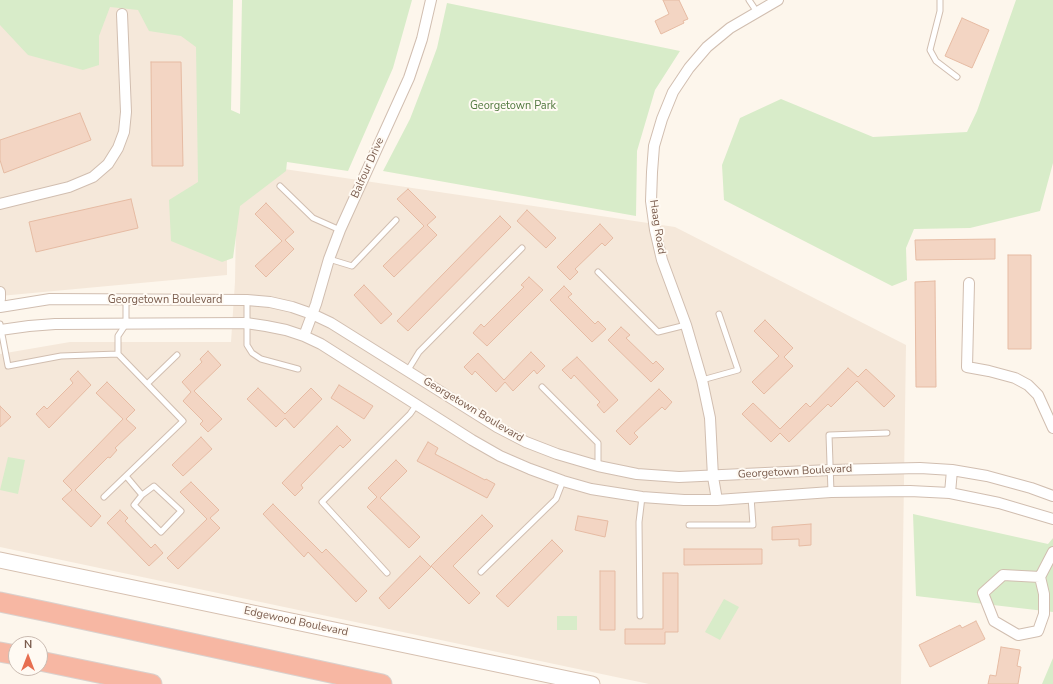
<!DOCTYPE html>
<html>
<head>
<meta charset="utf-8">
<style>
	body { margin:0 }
	#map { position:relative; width:1053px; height:684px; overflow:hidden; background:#fdf6ec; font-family:"Nunito Sans",sans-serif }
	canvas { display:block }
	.north { position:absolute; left:8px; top:636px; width:40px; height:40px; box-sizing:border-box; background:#fffaf3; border:1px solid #cabbb1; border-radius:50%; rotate:0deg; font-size:11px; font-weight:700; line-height:16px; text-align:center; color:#7a5c4d }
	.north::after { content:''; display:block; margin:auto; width:14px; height:18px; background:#e76f51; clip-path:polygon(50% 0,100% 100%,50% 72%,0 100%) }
</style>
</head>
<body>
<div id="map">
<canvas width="1053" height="684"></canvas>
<div class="north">N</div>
</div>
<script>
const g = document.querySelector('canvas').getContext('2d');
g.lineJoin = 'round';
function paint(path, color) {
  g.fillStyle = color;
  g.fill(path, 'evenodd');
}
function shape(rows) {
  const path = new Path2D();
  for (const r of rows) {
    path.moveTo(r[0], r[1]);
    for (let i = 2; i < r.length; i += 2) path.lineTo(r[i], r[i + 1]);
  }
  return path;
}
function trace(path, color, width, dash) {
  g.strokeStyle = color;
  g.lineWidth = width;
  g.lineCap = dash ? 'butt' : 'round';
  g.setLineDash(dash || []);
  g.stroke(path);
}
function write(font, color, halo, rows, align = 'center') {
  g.font = font + ' "Nunito Sans",sans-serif';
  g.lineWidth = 4;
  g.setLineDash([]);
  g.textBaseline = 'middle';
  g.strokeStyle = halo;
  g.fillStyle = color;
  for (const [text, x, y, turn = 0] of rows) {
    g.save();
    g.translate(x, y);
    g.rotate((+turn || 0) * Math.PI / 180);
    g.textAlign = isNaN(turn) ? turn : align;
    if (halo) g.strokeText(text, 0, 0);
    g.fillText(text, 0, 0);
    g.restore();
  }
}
const residential = shape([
	[0,0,226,0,227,275,0,296],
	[237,162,675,227,906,345,901,684,649,684,0,547,0,354,70,342,231,342,235,282]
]);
const green = shape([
	[0,0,233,0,231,110,240,114,242,0,412,0,393,68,348,171,287,162,286,171,240,206,233,258,222,262,171,241,169,200,198,182,196,47,181,36,149,31,138,10,110,7,99,36,99,65,83,70,28,55,0,25],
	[1016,0,1053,0,1053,163,1040,211,970,228,914,229,906,248,907,280,892,286,724,200,722,165,740,118,781,99,873,137,967,132,977,111],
	[447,3,680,51,655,90,637,151,636,216,383,171,410,119,430,67,437,48],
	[8,457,25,460,18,494,0,490],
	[913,514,1048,544,1053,538,1053,612,916,596],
	[724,599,739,607,720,640,705,632],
	[557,616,577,616,577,630,557,630],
	[1053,658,1053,684,1042,684]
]);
const building = shape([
	[663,0,679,0,688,19,683,21,684,23,661,34,655,21,669,14,663,0],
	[962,18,989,30,972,68,945,56,962,18],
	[151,62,181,62,183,166,152,166,151,62],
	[80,113,91,140,4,173,0,160,0,140,80,113],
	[408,189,436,217,427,225,437,235,394,277,383,266,424,226,397,199,408,189],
	[131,199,138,228,36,252,29,222,131,199],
	[266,203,294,232,285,240,294,249,266,277,255,266,282,241,255,214,266,203],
	[527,210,556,238,546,248,517,221,527,210],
	[500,216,511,227,408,331,397,321,500,216],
	[600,224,613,238,605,246,602,243,575,269,578,272,570,280,557,267,600,224],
	[995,239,995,259,916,260,915,240,995,239],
	[1008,255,1031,255,1031,349,1008,349,1008,255],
	[529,277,543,290,487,346,473,333,481,324,484,327,524,287,521,285,529,277],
	[935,281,936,387,916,387,915,282,935,281],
	[364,285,392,314,381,324,354,295,364,285],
	[564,286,572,294,568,297,595,324,598,321,606,329,592,342,550,300,564,286],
	[765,320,793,348,784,357,793,366,764,394,752,382,779,356,754,331,765,320],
	[621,327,630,335,626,338,653,364,656,361,664,369,651,382,608,340,621,327],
	[208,351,221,365,194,391,222,419,208,432,200,424,203,421,183,401,191,392,182,382,202,362,200,359,208,351],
	[531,352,545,366,537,374,534,370,513,391,505,382,496,392,475,371,472,375,464,367,478,353,504,380,531,352],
	[577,357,618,400,604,413,597,405,600,402,574,375,571,379,562,370,577,357],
	[848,368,858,377,866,369,895,396,884,407,857,381,831,407,828,404,789,442,780,433,771,442,742,414,753,403,780,429,806,403,810,407,848,368],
	[78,371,91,385,49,428,36,414,44,406,47,409,73,383,70,379,78,371],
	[107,382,135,410,126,419,136,428,115,448,117,450,110,458,108,457,75,490,101,516,91,527,62,499,72,490,63,481,123,419,96,393,107,382],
	[339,385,373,406,364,419,331,398,339,385],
	[258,388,285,414,311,388,322,399,294,428,285,418,276,427,247,399,258,388],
	[659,389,672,402,665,410,662,407,634,433,638,437,630,445,616,431,659,389],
	[0,406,11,417,0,427,0,406],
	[337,426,351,440,343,448,340,445,301,485,303,488,295,496,282,483,337,426],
	[201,437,212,449,183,476,172,465,201,437],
	[428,442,438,448,435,454,485,480,486,479,495,484,487,498,417,461,428,442],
	[396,460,407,471,380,498,420,537,409,548,367,507,377,497,368,488,396,460],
	[191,482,219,510,210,518,220,528,178,569,167,558,207,519,180,492,191,482],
	[273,504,322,553,326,549,367,591,356,602,308,552,304,557,263,514,273,504],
	[120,510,128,518,125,521,151,548,155,544,163,553,149,566,107,523,120,510],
	[482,515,493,526,453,566,480,593,469,604,431,566,482,515],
	[578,516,608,521,605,537,575,530,578,516],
	[811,524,811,545,799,546,799,539,772,540,772,527,811,524],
	[552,540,563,551,508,607,496,596,552,540],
	[684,549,762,549,762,564,684,565,684,549],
	[420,556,431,567,389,609,379,598,420,556],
	[600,571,615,571,615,630,600,630,600,571],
	[663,573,678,573,678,632,665,632,665,644,625,644,625,629,663,629,663,573],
	[976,621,985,639,930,667,919,645,960,625,962,628,976,621],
	[1001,647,1020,650,1017,666,1021,667,1018,684,988,684,990,675,996,676,1001,647]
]);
const lane = shape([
	[749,0,757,12],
	[940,0,940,11,930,50,936,61,957,77],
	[280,186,313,218,340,230],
	[329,259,352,266,396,220],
	[598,272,658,332,686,325],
	[247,300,247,345,252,353,261,359,298,369],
	[0,324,8,366,61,356,118,354],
	[408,370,419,352,522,248],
	[702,380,738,370,719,314],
	[147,384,177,355],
	[542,387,598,443,598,466],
	[126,476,142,495,134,505,161,532,181,511,154,486,142,495],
	[831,492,829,435,887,433],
	[104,497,183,421,118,354,118,336,126,324,126,300],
	[689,525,753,525,751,497],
	[481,572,556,499,563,481],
	[387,573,322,502,410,414,417,404],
	[640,616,639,522,642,497]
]);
const street = shape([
	[0,204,69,187,93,177,108,164,118,148,124,132,126,112,122,14],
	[969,283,967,367,989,371,1015,378,1028,385,1038,395,1053,428],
	[0,292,0,299],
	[0,307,50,299,247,300,270,302,292,307,312,314,331,323,497,427,526,442,557,454,598,466,637,474,679,477,830,470,920,468,952,470,987,476,1031,488,1053,496],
	[0,330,29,326,55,324,246,323,266,326,286,330,304,336,321,344,472,440,500,456,530,469,563,481,591,489,642,497,684,500,717,500,831,492,910,491,950,493,999,503,1053,519],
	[304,336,316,304,329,259,340,230,409,78,422,39,431,0],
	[950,493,952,470],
	[717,500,713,477,710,418,702,380,686,325,662,260,655,230,651,201,652,172,654,146,662,119,673,92,689,68,707,47,730,28,778,0],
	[1040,577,1003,575,983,593,994,621,1018,635,1038,631,1044,614,1044,594,1040,577,1053,552]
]);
const secondary = shape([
	[0,560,592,684]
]);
const highway = shape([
	[0,602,48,612,382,684],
	[0,652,16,655],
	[40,661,152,684]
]);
const parkNames = [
	["Georgetown Park",513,106]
];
const streetNames = [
	["Balfour Drive",368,168,-66],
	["Haag Road",657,227,81],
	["Georgetown Boulevard",165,300],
	["Georgetown Boulevard",473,410,31],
	["Georgetown Boulevard",795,472,-3],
	["Edgewood Boulevard",296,622,12]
];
paint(residential, '#f5e8da');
paint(green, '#d8ecc9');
paint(building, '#f3d5c3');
trace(building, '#e6bba3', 1);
trace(lane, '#d1beb0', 7);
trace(street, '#d1beb0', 12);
trace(secondary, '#d6c0b0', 17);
trace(highway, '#dad1cd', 21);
trace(lane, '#fff', 5);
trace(street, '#fff', 10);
trace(secondary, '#fff', 15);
trace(highway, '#f7b7a3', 19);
write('11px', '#537a41', '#fffaf3', parkNames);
write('11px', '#7a5c4d', '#fffaf3', streetNames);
</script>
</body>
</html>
